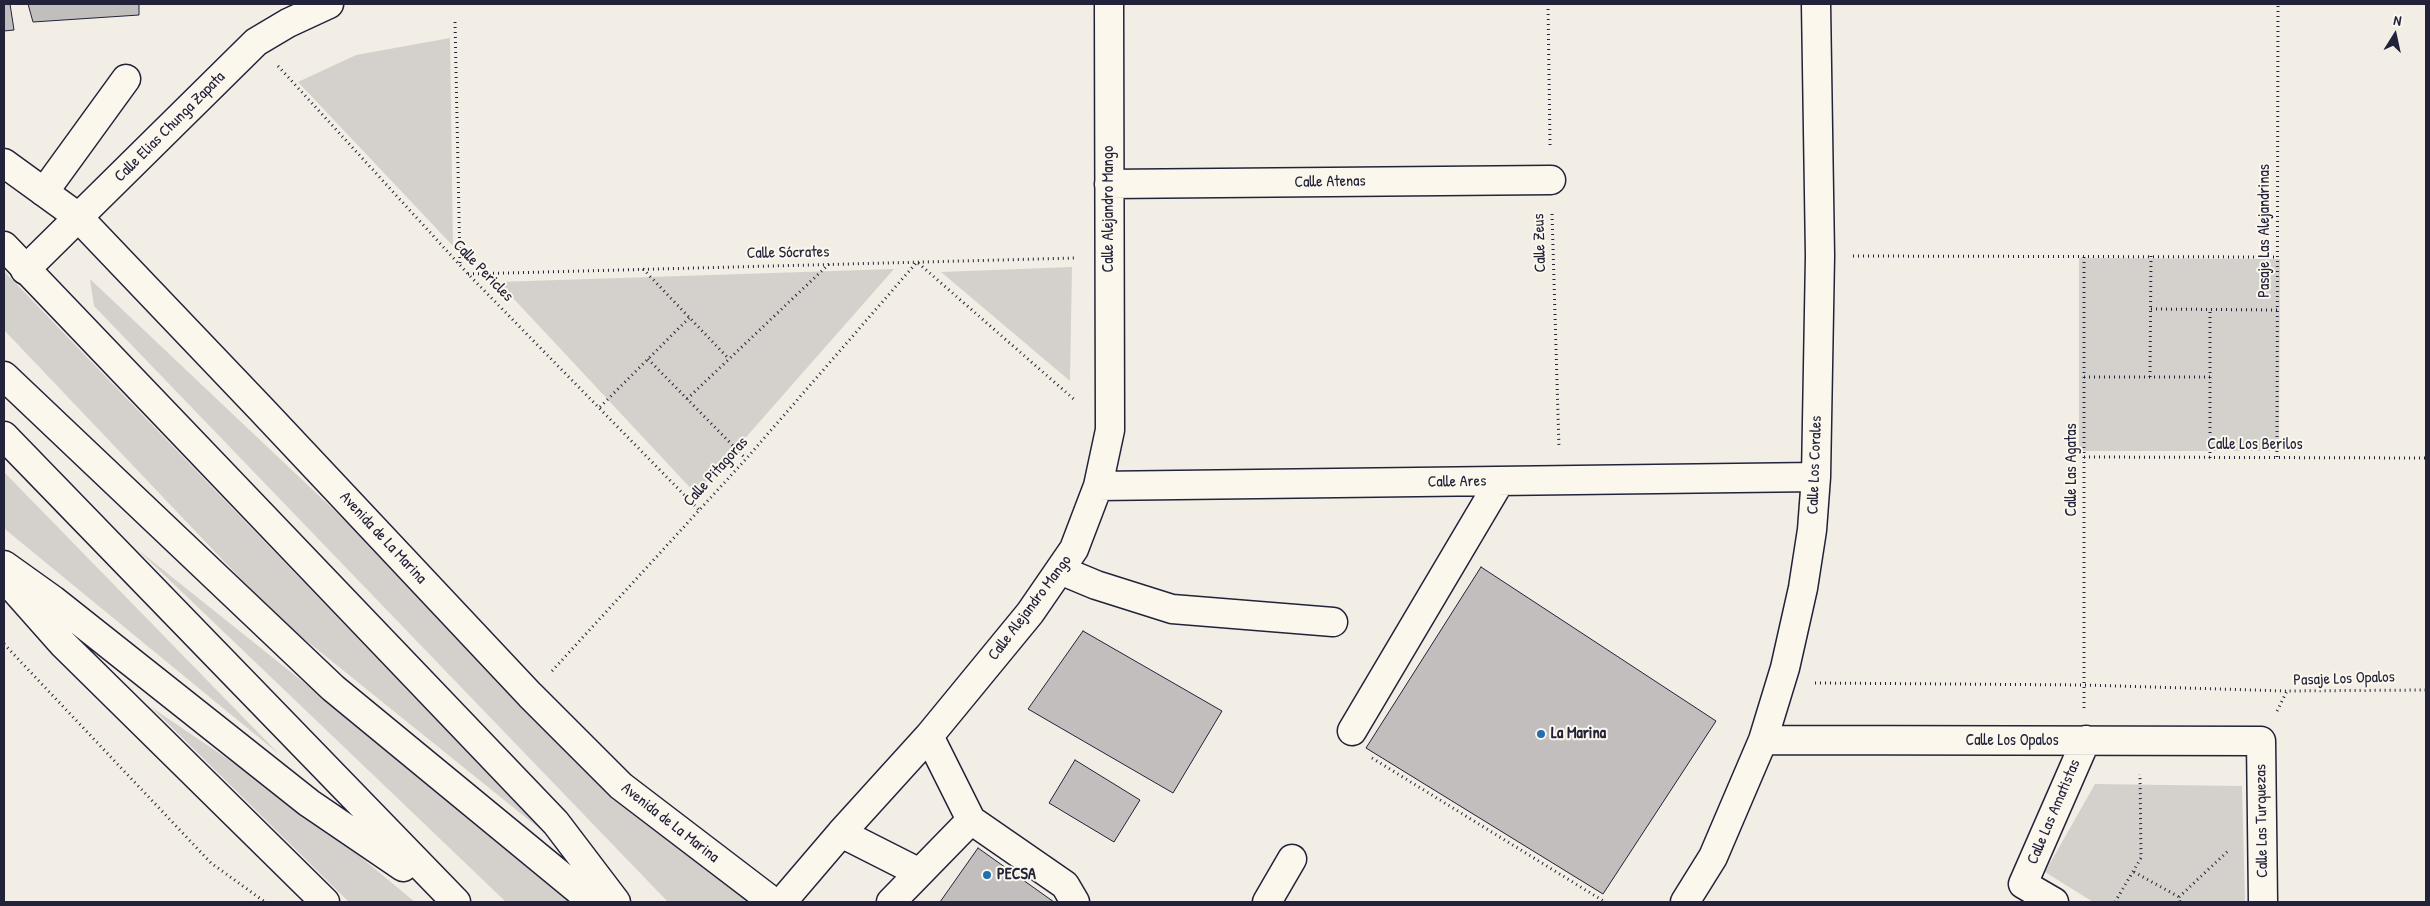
<!DOCTYPE html>
<html>
<head>
<meta charset="utf-8">
<style>
	body { margin:0 }
	#map { position:relative; width:2430px; height:906px; overflow:hidden; background:#f2eee5; font-family:"Patrick Hand",sans-serif }
	canvas { display:block }
	.frame { position:absolute; inset:0; border:5px solid #22223b; pointer-events:none }
	.north { position:absolute; left:2370px; top:10px; width:50px; height:50px; -webkit-text-stroke:4px #fbf7ec; paint-order:stroke; rotate:10deg; font-size:14px; font-weight:700; line-height:20px; text-align:center; color:#22223b }
	.north::after { content:''; display:block; margin:auto; width:18px; height:22px; background:#22223b; clip-path:polygon(50% 0,100% 100%,50% 72%,0 100%) }
</style>
</head>
<body>
<div id="map">
<canvas width="2430" height="906"></canvas>
<div class="frame"></div>
<div class="north">N</div>
</div>
<script>
const g = document.querySelector('canvas').getContext('2d');
g.lineJoin = 'round';
function paint(path, color) {
  g.fillStyle = color;
  g.fill(path, 'evenodd');
}
function shape(rows) {
  const path = new Path2D();
  for (const r of rows) {
    path.moveTo(r[0], r[1]);
    for (let i = 2; i < r.length; i += 2) path.lineTo(r[i], r[i + 1]);
  }
  return path;
}
function trace(path, color, width, dash) {
  g.strokeStyle = color;
  g.lineWidth = width;
  g.lineCap = dash ? 'butt' : 'round';
  g.setLineDash(dash || []);
  g.stroke(path);
}
function write(font, color, halo, rows, align = 'center') {
  g.font = font + ' "Patrick Hand",sans-serif';
  g.lineWidth = 4;
  g.setLineDash([]);
  g.textBaseline = 'middle';
  g.strokeStyle = halo;
  g.fillStyle = color;
  for (const [text, x, y, turn = 0] of rows) {
    g.save();
    g.translate(x, y);
    g.rotate((+turn || 0) * Math.PI / 180);
    g.textAlign = isNaN(turn) ? turn : align;
    if (halo) g.strokeText(text, 0, 0);
    g.fillText(text, 0, 0);
    g.restore();
  }
}
const green = shape([
	[450,38,453,246,298,82,356,55],
	[2079,258,2280,259,2279,451,2079,451],
	[1072,267,1070,381,941,272],
	[894,269,696,494,498,282],
	[4,271,545,833,277,617,4,330],
	[90,279,709,865,762,902,668,902,94,306],
	[4,472,279,754,6,530,4,528],
	[137,549,307,685,574,902,506,902],
	[151,707,306,812,415,902,349,902],
	[2095,784,2242,786,2245,902,2093,902,2045,872]
]);
const building = shape([
	[4,4,10,4,14,30,4,31,4,4],
	[28,4,139,4,139,15,33,22,28,4],
	[1481,567,1716,721,1603,894,1366,748,1481,567],
	[1083,631,1222,711,1173,793,1028,709,1083,631],
	[1075,760,1140,800,1114,842,1049,803,1075,760],
	[978,848,1054,902,940,902,978,848]
]);
const path = shape([
	[1548,4,1550,146],
	[455,22,460,265],
	[278,66,468,274,699,510],
	[1552,214,1559,448],
	[1853,256,2278,257],
	[643,269,729,359],
	[468,274,1076,258],
	[2151,309,2277,310],
	[648,359,746,459],
	[2084,377,2210,377],
	[2150,377,2151,256],
	[687,399,829,264],
	[600,407,689,318],
	[2084,457,2426,458],
	[2277,457,2278,4],
	[2210,458,2210,310],
	[4,644,211,863,265,902],
	[552,671,746,459,917,262,1076,401],
	[1815,683,2084,685,2287,691],
	[2084,708,2084,256],
	[2277,711,2287,691,2426,690],
	[1372,758,1605,902],
	[2134,872,2179,897,2180,902],
	[2179,897,2228,851],
	[2115,902,2141,858,2140,774]
]);
const minor = shape([
	[1109,184,1551,180],
	[44,192,126,79],
	[25,270,256,42,288,23,329,4],
	[1098,486,1816,477],
	[1060,570,1096,585,1172,609,1333,622],
	[1352,731,1500,481],
	[929,736,971,820,1065,885,1075,902],
	[1763,740,2261,741,2263,902],
	[841,833,918,872],
	[782,902,841,833,929,736,1030,613,1074,549,1098,486,1110,430,1109,4],
	[891,902,971,820],
	[1267,902,1292,859],
	[1685,902,1713,857,1763,740,1785,668,1803,588,1812,530,1816,477,1820,256,1816,4],
	[2054,902,2023,884,2086,740]
]);
const major = shape([
	[4,163,77,216,263,411,530,695,621,786,773,902],
	[4,246,556,823,616,902],
	[4,376,333,688,593,902],
	[4,436,456,902],
	[4,565,53,600,309,803,403,867],
	[8,582,63,644,325,902]
]);
const markers = [
	[1541,734,5,"#1f6fb2"],
	[987,875,5,"#1f6fb2"]
];
const streetNames = [
	["Calle Elias Chunga Zapata",170,127,-45],
	["Calle Atenas",1330,182,-1],
	["Calle Alejandro Mango",1109,209,-90],
	["Pasaje Las Alejandrinas",2265,231,-90],
	["Calle Zeus",1540,243,-92],
	["Calle Sócrates",788,253,-1],
	["Calle Pericles",483,271,46],
	["Calle Los Berilos",2255,445],
	["Calle Los Corales",1815,465,-88],
	["Calle Las Agatas",2072,470,-90],
	["Calle Pitagoras",716,472,-48],
	["Calle Ares",1457,482,-1],
	["Avenida de La Marina",383,538,47],
	["Calle Alejandro Mango",1030,608,-53],
	["Pasaje Los Opalos",2344,679,-2],
	["Calle Los Opalos",2012,741],
	["Calle Las Amatistas",2054,812,-67],
	["Calle Las Turquezas",2262,821,-91],
	["Avenida de La Marina",670,823,38]
];
const poiNames = [
	["La Marina",1551,734],
	["PECSA",997,875]
];
paint(green, '#d4d1cc');
paint(building, '#c2bebe');
trace(building, '#22223b', 1);
trace(minor, '#22223b', 31);
trace(major, '#22223b', 31);
trace(path, '#22223b', 3, [1, 4]);
trace(minor, '#fbf7ec', 28);
trace(major, '#fbf7ec', 28);
for (const [x, y, r, color] of markers) {
  const dot = new Path2D();
  dot.arc(x, y, r, 0, 2 * Math.PI);
  g.fillStyle = color;
  g.fill(dot);
  trace(dot, '#fbf7ec', 2);
}
write('16px', '#22223b', '#fbf7ec', streetNames);
write('bold 16px', '#22223b', '#fbf7ec', poiNames, 'left');
</script>
</body>
</html>
